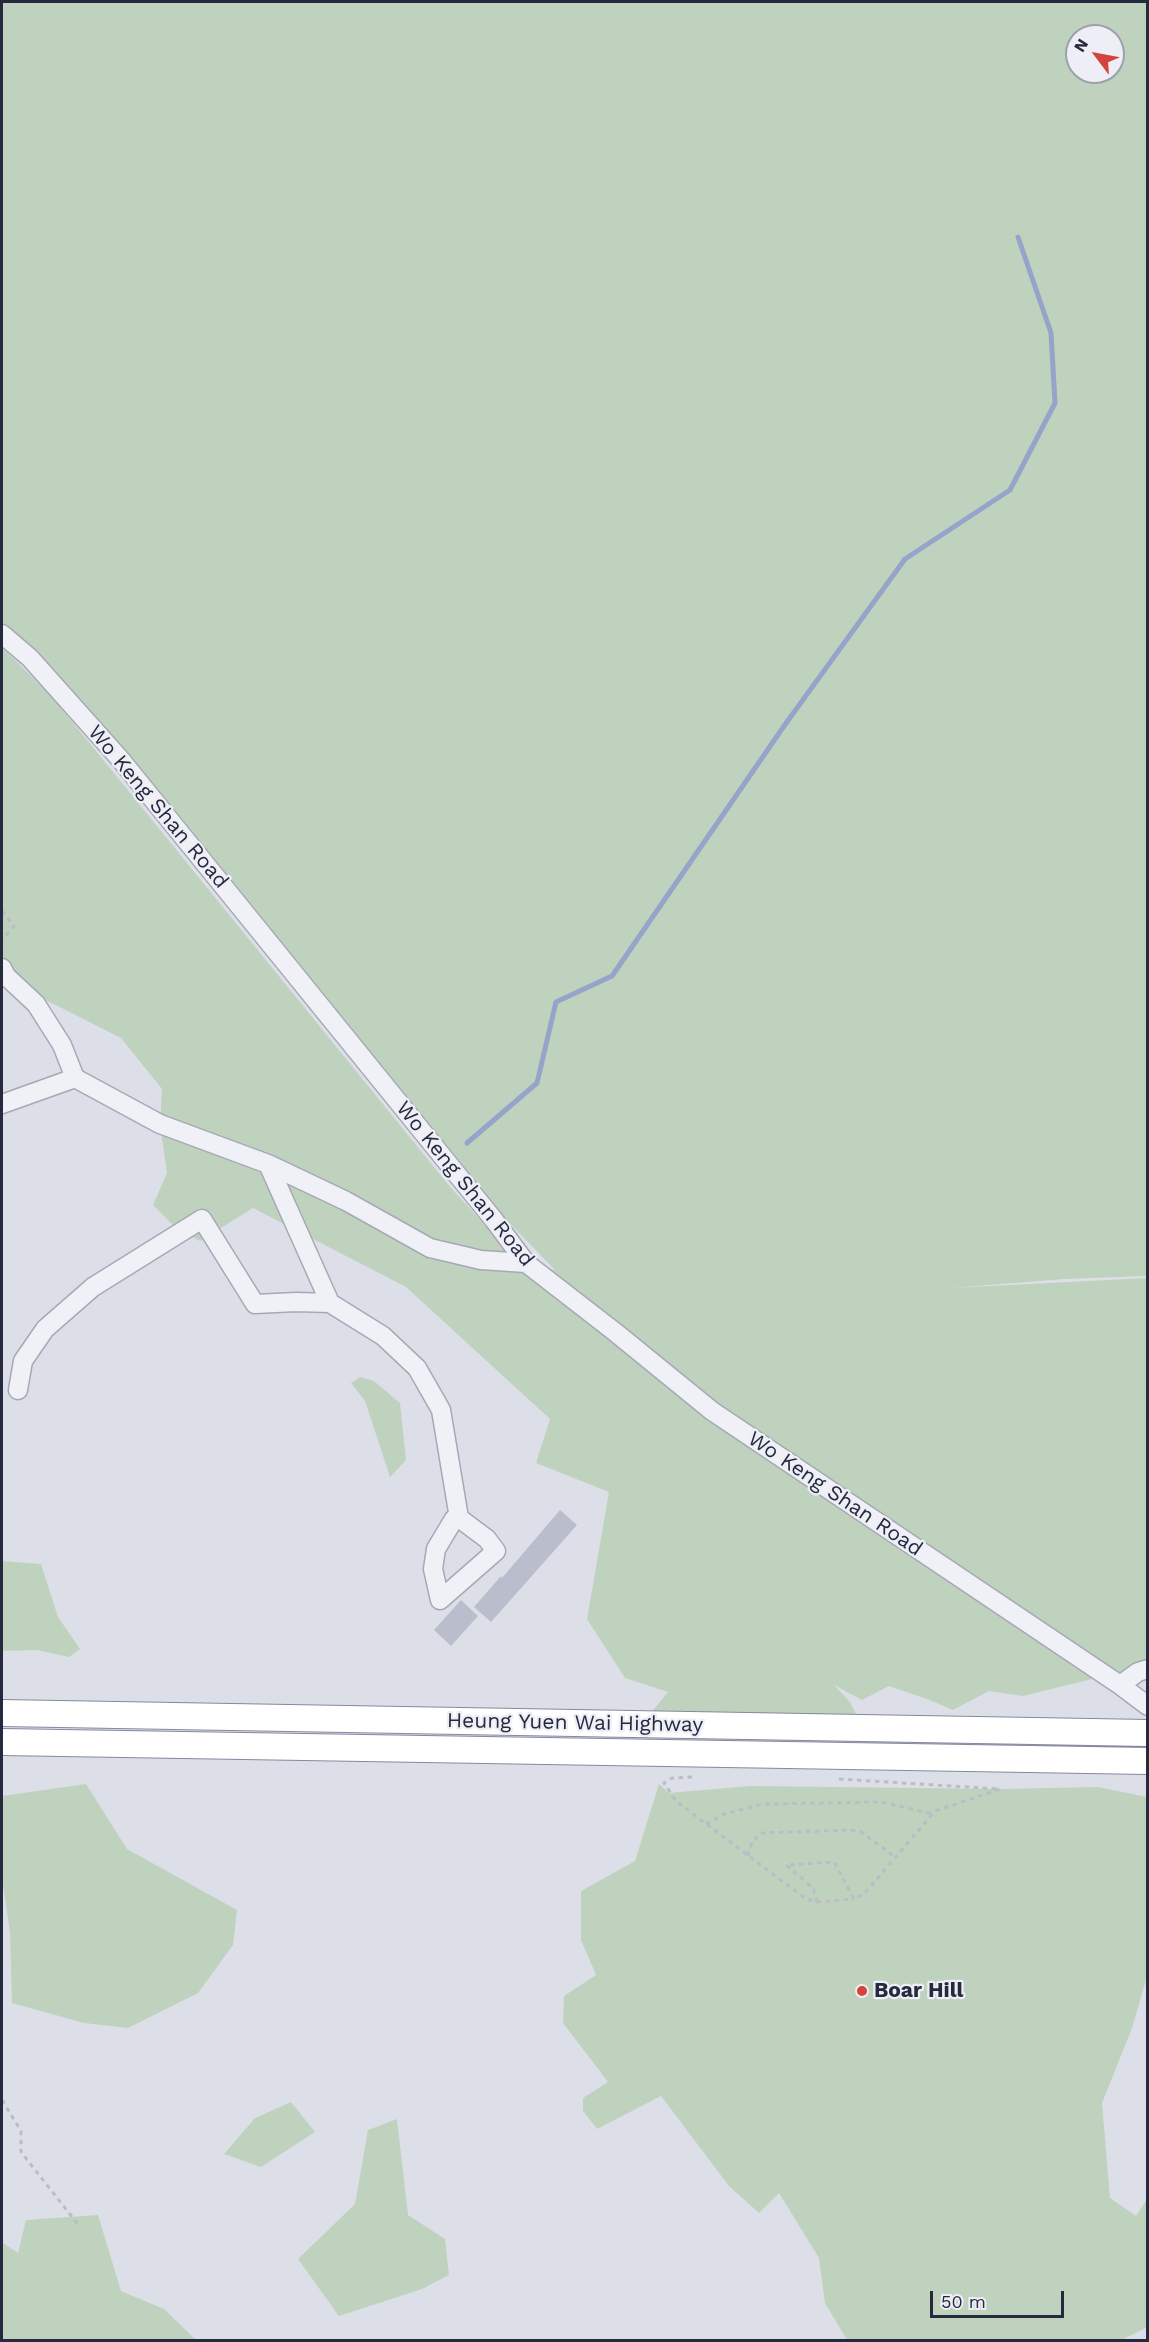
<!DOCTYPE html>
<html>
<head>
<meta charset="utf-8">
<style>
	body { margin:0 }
	#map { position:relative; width:1149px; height:2342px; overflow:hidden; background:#dddfe8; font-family:"Work Sans",sans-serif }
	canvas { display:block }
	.frame { position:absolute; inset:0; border:3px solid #262a3f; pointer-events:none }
	.north { position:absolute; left:1065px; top:24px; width:60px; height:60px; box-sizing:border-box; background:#edeef6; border:2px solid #9da0ad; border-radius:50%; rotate:302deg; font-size:16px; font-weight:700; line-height:24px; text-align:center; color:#262a3f }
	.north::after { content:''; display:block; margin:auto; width:21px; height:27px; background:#d5443a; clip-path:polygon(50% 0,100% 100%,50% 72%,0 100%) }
	.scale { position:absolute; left:930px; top:2291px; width:134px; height:27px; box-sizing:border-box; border:3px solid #262a3f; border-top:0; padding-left:8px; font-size:18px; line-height:21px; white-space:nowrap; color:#262a3f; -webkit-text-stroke:4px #edeef6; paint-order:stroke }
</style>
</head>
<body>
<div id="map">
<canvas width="1149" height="2342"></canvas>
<div class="frame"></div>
<div class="north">N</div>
<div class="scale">50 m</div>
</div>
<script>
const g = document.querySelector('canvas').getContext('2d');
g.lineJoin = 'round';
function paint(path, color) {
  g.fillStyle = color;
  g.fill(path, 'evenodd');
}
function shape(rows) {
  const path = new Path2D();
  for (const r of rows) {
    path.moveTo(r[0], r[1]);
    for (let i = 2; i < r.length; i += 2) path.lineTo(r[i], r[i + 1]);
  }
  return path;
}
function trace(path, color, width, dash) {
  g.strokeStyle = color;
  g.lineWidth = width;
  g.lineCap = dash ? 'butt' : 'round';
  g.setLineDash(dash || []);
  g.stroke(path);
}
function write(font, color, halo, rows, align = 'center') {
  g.font = font + ' "Work Sans",sans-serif';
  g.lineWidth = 4.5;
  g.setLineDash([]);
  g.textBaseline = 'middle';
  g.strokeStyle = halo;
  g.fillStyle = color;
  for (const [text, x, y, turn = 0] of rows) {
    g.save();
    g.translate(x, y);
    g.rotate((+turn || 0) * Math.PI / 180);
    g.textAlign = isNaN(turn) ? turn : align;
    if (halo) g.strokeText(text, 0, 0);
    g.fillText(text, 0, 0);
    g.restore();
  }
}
const green = shape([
	[2,2,1147,2,1147,1276,1065,1279,951,1288,1147,1278,1147,1671,1137,1668,1023,1696,989,1691,953,1710,927,1699,889,1686,862,1700,834,1685,850,1702,857,1716,649,1715,668,1692,625,1678,587,1619,609,1492,536,1463,550,1419,406,1287,253,1208,200,1241,176,1228,153,1205,167,1173,160,1124,162,1089,121,1038,16,985,2,964,2,647,49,694,92,746,451,1188,483,1223,526,1263,555,1270,491,1204,44,661,2,623],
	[1077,36,1113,36,1113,72,1077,72],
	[360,1377,374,1381,400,1403,406,1460,390,1477,365,1401,351,1383],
	[2,1561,41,1564,58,1617,80,1649,69,1657,37,1650,2,1651],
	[86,1784,127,1849,237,1910,233,1945,198,1993,128,2028,84,2023,12,2003,10,1933,2,1877,2,1796],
	[659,1784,669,1793,750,1786,1000,1789,1098,1787,1147,1797,1147,1977,1132,2028,1102,2103,1110,2198,1136,2216,1147,2199,1148,2326,1146,2328,1121,2340,847,2340,825,2303,819,2258,779,2193,759,2213,729,2186,661,2096,597,2129,583,2111,583,2098,608,2082,563,2023,564,1996,596,1975,581,1940,581,1891,635,1861],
	[291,2102,315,2132,261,2167,224,2154,255,2118],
	[397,2119,408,2215,445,2239,449,2275,422,2289,339,2316,298,2259,355,2204,368,2130],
	[98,2215,121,2291,164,2309,196,2340,2,2340,2,2242,18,2253,26,2220]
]);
const stream = shape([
	[467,1143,537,1083,556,1002,612,976,784,726,905,559,1010,490,1055,403,1051,333,1018,237]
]);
const building = shape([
	[560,1510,577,1525,491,1622,474,1607,501,1576,502,1578],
	[461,1600,478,1616,451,1646,434,1630]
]);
const path = shape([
	[2,911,14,926,2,940],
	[692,1777,672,1778,664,1783,676,1801,806,1899,817,1902,854,1899],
	[706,1824,724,1814,763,1804,881,1802,933,1814],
	[748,1856,752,1842,762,1833,851,1830,861,1832,895,1857],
	[817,1902,813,1888,786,1865,834,1862,854,1899,865,1893,935,1811,1000,1789,839,1779],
	[2,2100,21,2131,21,2152,80,2227]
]);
const minor = shape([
	[2,634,30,658,121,760,494,1220,526,1263,615,1332,712,1411,1120,1685,1148,1706],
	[2,968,6,976,36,1004,62,1045,75,1078],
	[2,1104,75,1078,160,1124,268,1164,346,1201,430,1248,481,1260,526,1263],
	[268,1164,330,1303],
	[18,1390,23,1361,45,1329,93,1287,202,1219,255,1304,296,1302,330,1303,383,1336,417,1368,441,1410,459,1518,487,1539,496,1551,440,1600,433,1569,436,1549,454,1519,459,1518],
	[1120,1685,1138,1672,1148,1669]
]);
const highway = shape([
	[2,1713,1148,1733],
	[2,1742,1148,1761]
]);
const markers = [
	[862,1991,6,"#d5443a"]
];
const streetNames = [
	["Wo Keng Shan Road",158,807,50],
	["Wo Keng Shan Road",465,1184,51],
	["Wo Keng Shan Road",835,1494,34],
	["Heung Yuen Wai Highway",575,1723,1]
];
const poiNames = [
	["Boar Hill",874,1991]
];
paint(green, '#bfd2be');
trace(stream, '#96a4ca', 5);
paint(building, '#babdcb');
trace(minor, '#a6a9b5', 21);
trace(highway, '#84899f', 28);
trace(path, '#bbbdc6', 3, [4.5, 4.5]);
trace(minor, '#f0f1f6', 18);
trace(highway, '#fff', 26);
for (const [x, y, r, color] of markers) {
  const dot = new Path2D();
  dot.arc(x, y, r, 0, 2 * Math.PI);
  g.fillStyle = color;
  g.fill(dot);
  trace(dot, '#edeef6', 2);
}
write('21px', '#262a3f', '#edeef6', streetNames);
write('bold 21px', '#262a3f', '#edeef6', poiNames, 'left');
</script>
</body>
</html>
